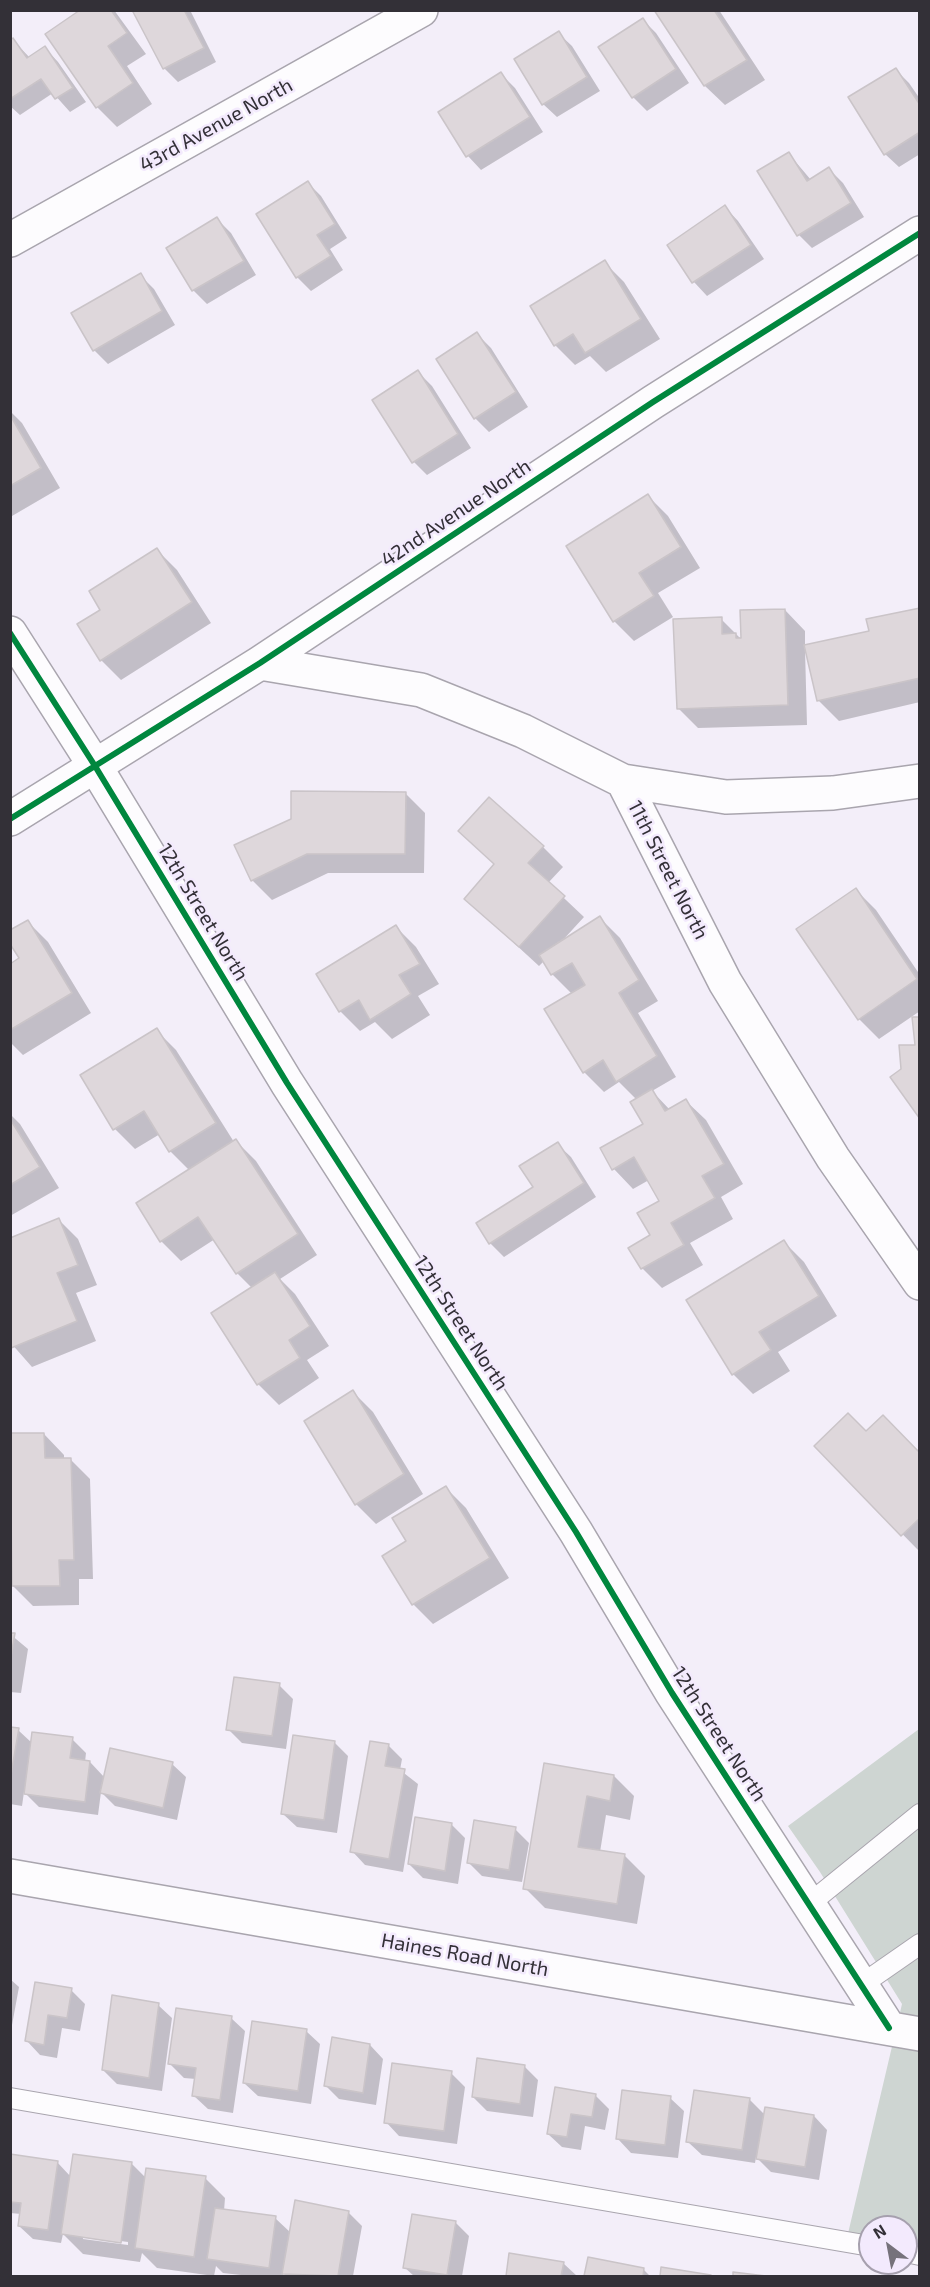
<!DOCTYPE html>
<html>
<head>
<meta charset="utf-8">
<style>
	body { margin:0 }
	#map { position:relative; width:930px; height:2287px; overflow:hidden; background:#f3eef9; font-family:"Exo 2",sans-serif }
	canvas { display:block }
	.frame { position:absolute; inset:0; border:12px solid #333037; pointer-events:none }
	.north { position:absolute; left:858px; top:2215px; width:60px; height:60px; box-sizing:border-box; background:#f3eafd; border:2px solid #a6a0ae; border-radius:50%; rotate:328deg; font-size:16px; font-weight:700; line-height:24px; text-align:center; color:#333037 }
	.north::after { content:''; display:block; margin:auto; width:21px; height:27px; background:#76727b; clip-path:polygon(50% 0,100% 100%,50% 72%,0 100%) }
</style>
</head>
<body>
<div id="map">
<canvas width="930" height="2287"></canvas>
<div class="frame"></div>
<div class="north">N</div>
</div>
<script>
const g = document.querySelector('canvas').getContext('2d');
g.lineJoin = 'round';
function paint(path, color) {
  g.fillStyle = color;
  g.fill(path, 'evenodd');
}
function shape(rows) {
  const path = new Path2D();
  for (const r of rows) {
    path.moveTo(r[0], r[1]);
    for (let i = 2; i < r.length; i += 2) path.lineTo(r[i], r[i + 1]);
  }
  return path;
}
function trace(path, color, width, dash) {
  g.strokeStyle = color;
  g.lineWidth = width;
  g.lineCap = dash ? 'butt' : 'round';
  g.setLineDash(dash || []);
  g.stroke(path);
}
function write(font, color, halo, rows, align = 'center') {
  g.font = font + ' "Exo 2",sans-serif';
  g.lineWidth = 5;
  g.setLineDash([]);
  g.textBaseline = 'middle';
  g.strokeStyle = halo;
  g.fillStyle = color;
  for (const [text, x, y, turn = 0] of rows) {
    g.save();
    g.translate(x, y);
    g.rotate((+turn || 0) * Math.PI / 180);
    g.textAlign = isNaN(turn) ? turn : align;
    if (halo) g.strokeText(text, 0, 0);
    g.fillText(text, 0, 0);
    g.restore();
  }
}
const green = shape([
	[919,1729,919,2255,906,2252,906,2227,870,2227,870,2246,846,2242,902,2004,820,1872,788,1826]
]);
const shadow = shape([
	[83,10,114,10,146,54,127,66,152,104,117,127,97,107],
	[134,10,190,10,216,62,178,82,164,68],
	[655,10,719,10,765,80,725,105,705,86],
	[643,20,656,33,689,83,647,111,633,97],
	[558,33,572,46,600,91,557,117,543,104],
	[13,40,30,58,45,48,58,62,86,102,70,112,53,93,20,115,10,106,10,41],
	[896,70,909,83,920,99,920,154,899,167,885,154],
	[501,74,515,88,543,132,481,170,468,156,440,113],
	[789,154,811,180,829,169,843,183,864,217,812,248,799,235],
	[308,183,321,196,347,238,330,249,343,270,311,291,297,277],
	[725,207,738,221,764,259,707,296,694,282,669,245],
	[217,219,231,233,256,275,207,304,193,290],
	[604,262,624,282,660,339,606,372,590,356,575,365,555,345],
	[140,275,154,289,175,325,108,364,94,350],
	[477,334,491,348,528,407,489,432,475,418],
	[418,372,432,386,471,448,427,475,414,462],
	[10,411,22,423,60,488,12,516],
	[648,496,668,516,700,568,658,593,673,617,634,641,614,621],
	[157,550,177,570,211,623,121,680,101,660,102,610],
	[920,609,920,702,839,721,819,701,805,649,807,725,698,728,678,708,721,619,743,641,785,610,805,631,805,646,871,632],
	[405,793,425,813,424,873,328,873,272,900,252,880],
	[460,831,543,847,563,867,548,883,584,917,562,941,600,918,620,938,658,1001,638,1013,676,1077,652,1091,670,1110,686,1101,706,1120,743,1184,721,1197,733,1219,690,1243,703,1265,662,1288,642,1268,661,1202,649,1180,633,1189,614,1169,602,1149,645,1124,637,1100,619,1082,604,1092,584,1072,572,994,553,975,544,961,539,966,466,899,495,865],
	[856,890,876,910,920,975,920,1011,879,1039,859,1019],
	[28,922,48,942,91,1013,23,1055,10,1042,10,965,21,959],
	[396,927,416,947,439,984,418,996,430,1015,392,1039,375,1022,360,1031,340,1011,318,975],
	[156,1030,176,1050,234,1142,236,1141,256,1161,317,1255,280,1279,295,1294,329,1346,307,1360,319,1378,279,1405,259,1385,213,1313,252,1288,237,1273,215,1239,181,1261,161,1241,189,1170,170,1151,160,1134,135,1149,115,1129],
	[10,1114,20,1124,59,1188,10,1216],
	[557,1144,571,1157,596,1197,504,1257,490,1243,535,1187],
	[58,1219,78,1239,97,1285,76,1293,96,1341,32,1367,10,1342,10,1240],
	[784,1242,804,1262,837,1316,778,1352,790,1371,753,1394,733,1374],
	[353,1392,373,1412,423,1494,376,1524,356,1504],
	[866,1433,920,1454,920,1552,816,1446],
	[44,1434,64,1455,64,1459,70,1459,90,1479,93,1579,79,1579,79,1605,33,1606,13,1586,10,1435],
	[446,1488,466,1508,509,1578,433,1624,413,1604,384,1556,408,1542],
	[10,1634,28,1649,21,1693,10,1692],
	[279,1685,293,1699,286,1749,242,1743,228,1729],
	[10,1728,18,1730,32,1743,72,1739,86,1753,85,1762,90,1762,105,1778,172,1764,186,1777,177,1820,115,1806,101,1792,98,1815,39,1807,24,1792,22,1806,10,1804],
	[334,1742,348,1756,337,1833,297,1827,283,1814],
	[388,1745,402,1759,400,1770,418,1784,403,1872,365,1865,352,1851],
	[545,1765,614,1776,634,1796,630,1820,606,1815,600,1852,625,1856,645,1876,637,1924,545,1908,525,1888],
	[451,1824,465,1838,458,1884,423,1878,409,1864],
	[515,1829,529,1843,522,1882,482,1876,469,1863],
	[10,1979,19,1987,10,2036],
	[36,1984,71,1990,85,2004,80,2031,62,2028,57,2058,40,2055,27,2041],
	[158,2005,172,2018,162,2091,117,2084,103,2070],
	[231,2018,245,2031,233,2113,208,2109,194,2096,196,2079,184,2078,170,2064],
	[306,2031,320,2044,311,2104,258,2096,244,2083],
	[370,2045,383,2059,376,2105,339,2099,326,2086],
	[525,2067,538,2080,533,2117,487,2111,473,2097],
	[451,2073,465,2087,457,2144,399,2136,386,2122],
	[556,2089,595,2095,609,2109,605,2130,585,2126,581,2150,562,2147,548,2134],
	[670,2098,684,2111,678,2158,631,2153,618,2139],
	[749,2099,765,2115,814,2116,827,2130,819,2180,771,2172,756,2157,755,2163,702,2155,688,2142],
	[10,2156,57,2162,71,2177,131,2163,146,2178,205,2178,225,2198,224,2211,275,2218,291,2233,348,2212,362,2226,353,2276,287,2276,283,2273,283,2276,250,2276,223,2273,216,2266,214,2276,157,2268,142,2253,140,2262,83,2254,63,2234,61,2243,33,2239,19,2226,21,2214,10,2213],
	[83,2236,128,2242,128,2245,83,2239],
	[455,2222,469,2236,462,2276,414,2276,404,2267],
	[511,2254,563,2263,577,2276,507,2276],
	[589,2259,644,2270,650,2276,586,2276],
	[662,2269,710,2276,661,2276]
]);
const building = shape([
	[80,10,111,10,127,33,108,46,133,83,96,108,45,34,80,10],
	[132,10,184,10,204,48,163,69,132,10],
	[654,10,714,10,747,60,704,86,654,10],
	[643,18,676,69,632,98,598,47,643,18],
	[559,31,587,77,542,105,514,59,559,31],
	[13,38,27,58,45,46,73,88,55,99,41,79,10,99,10,40,13,38],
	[896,68,920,105,920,132,884,155,848,97,896,68],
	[501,72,530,117,466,157,438,112,501,72],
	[789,152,807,181,829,167,851,203,797,236,757,171,789,152],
	[308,181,335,224,317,235,331,256,296,278,256,214,308,181],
	[725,205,751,245,692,283,667,245,725,205],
	[217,217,244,261,192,291,166,248,217,217],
	[605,260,641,319,585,353,573,334,554,346,530,306,605,260],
	[141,273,162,311,93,351,71,313,141,273],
	[477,332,516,392,474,419,436,359,477,332],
	[418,370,458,434,412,463,372,400,418,370],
	[10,415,41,468,10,486,10,415],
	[648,494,681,547,639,573,654,596,613,622,566,546,648,494],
	[157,548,192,602,100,661,77,624,100,610,89,591,157,548],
	[920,608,920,678,817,701,804,645,869,631,866,619,920,608],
	[785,609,788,705,677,709,673,619,722,617,722,634,736,633,736,638,741,638,740,610,785,609],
	[291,791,406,792,405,854,307,854,251,881,234,845,291,819,291,791],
	[489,797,544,846,528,863,565,896,519,947,464,899,494,864,458,831,489,797],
	[856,888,917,979,858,1020,796,929,856,888],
	[600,916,639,980,619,993,657,1056,616,1082,603,1060,583,1073,544,1009,585,985,572,963,551,975,539,955,600,916],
	[28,920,72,993,10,1030,10,964,19,958,10,944,10,930,28,920],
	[396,925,420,964,399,975,411,994,370,1020,359,1000,339,1012,316,974,396,925],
	[912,1017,920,1017,920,1119,890,1077,901,1069,899,1045,915,1045,912,1017],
	[157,1028,216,1123,169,1152,144,1111,113,1130,80,1075,157,1028],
	[652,1089,665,1111,686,1099,724,1164,702,1176,715,1198,671,1223,684,1245,641,1269,628,1248,650,1235,637,1213,659,1201,634,1157,612,1170,600,1148,643,1124,630,1102,652,1089],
	[10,1119,40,1167,10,1185,10,1119],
	[236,1139,298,1234,236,1274,198,1217,160,1242,136,1203,236,1139],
	[558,1142,584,1183,489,1244,476,1223,533,1187,519,1166,558,1142],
	[59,1218,78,1265,57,1273,77,1321,11,1348,10,1238,59,1218],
	[784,1240,819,1296,759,1332,771,1350,732,1375,686,1300,784,1240],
	[275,1272,310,1326,289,1340,300,1358,257,1385,211,1313,275,1272],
	[353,1390,404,1474,355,1505,304,1421,353,1390],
	[848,1413,866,1431,883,1415,920,1453,920,1518,901,1536,814,1446,848,1413],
	[10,1433,44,1433,45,1458,71,1458,74,1560,59,1560,60,1586,12,1586,10,1433],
	[446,1486,490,1558,412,1605,382,1556,406,1541,392,1518,446,1486],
	[10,1633,15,1633,10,1662,10,1633],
	[234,1677,280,1683,272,1736,226,1730,234,1677],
	[10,1727,19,1728,10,1780,10,1727],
	[32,1732,73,1737,70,1758,90,1761,85,1802,24,1794,32,1732],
	[293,1735,335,1741,324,1820,281,1814,293,1735],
	[370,1741,389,1744,385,1766,405,1769,389,1859,350,1852,370,1741],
	[110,1748,173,1762,163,1808,100,1793,110,1748],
	[544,1763,614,1775,610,1801,587,1796,578,1847,625,1854,617,1904,523,1889,544,1763],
	[415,1817,452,1823,445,1871,408,1864,415,1817],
	[474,1820,516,1827,509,1870,467,1863,474,1820],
	[35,1982,72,1988,67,2018,48,2015,44,2045,25,2041,35,1982],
	[112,1995,159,2003,149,2078,102,2070,112,1995],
	[176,2008,232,2016,220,2100,192,2096,196,2068,168,2064,176,2008],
	[252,2021,307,2029,298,2091,243,2083,252,2021],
	[332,2037,370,2044,363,2093,324,2086,332,2037],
	[477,2058,525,2065,520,2104,472,2097,477,2058],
	[392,2063,452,2071,444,2131,384,2123,392,2063],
	[555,2087,596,2094,592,2117,571,2114,567,2137,547,2134,555,2087],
	[622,2090,671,2096,665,2145,616,2139,622,2090],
	[694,2090,750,2098,742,2150,686,2142,694,2090],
	[765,2107,814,2115,805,2167,756,2159,765,2107],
	[10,2154,58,2161,48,2230,18,2226,21,2203,10,2202,10,2154],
	[73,2154,132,2162,121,2243,61,2234,73,2154],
	[146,2168,206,2176,194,2257,135,2248,146,2168],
	[295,2200,349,2211,338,2276,282,2274,295,2200],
	[215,2208,276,2216,269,2268,207,2259,215,2208],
	[412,2214,456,2221,447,2275,403,2268,412,2214],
	[509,2253,564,2262,561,2276,506,2276,509,2253],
	[588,2257,644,2268,643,2276,584,2276,588,2257],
	[661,2267,711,2275,711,2276,660,2276,661,2267],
	[733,2272,766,2276,733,2276,733,2272]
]);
const service = shape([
	[809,1904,920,1814],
	[861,1985,920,1944],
	[10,2098,870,2246],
	[906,2252,920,2255]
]);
const minor = shape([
	[10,240,421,10],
	[260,663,421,690,523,731,623,781,725,982,833,1158,920,1283],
	[623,781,726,797,833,793,920,781],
	[10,819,260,663,653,402,920,233]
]);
const tertiary = shape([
	[10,633,95,766,287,1083,576,1532,672,1693,889,2028],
	[10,1876,920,2034]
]);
const cycleway = shape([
	[10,633,95,766,287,1083,576,1532,672,1693,889,2028],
	[10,819,260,663,653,402,920,233]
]);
const streetNames = [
	["43rd Avenue North",216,125,-29],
	["42nd Avenue North",456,513,-34],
	["11th Street North",668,870,63],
	["12th Street North",203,912,59],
	["12th Street North",461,1323,57],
	["12th Street North",719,1734,57],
	["Haines Road North",465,1955,10]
];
paint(green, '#ced5d2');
paint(shadow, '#0003');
paint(building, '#ded7db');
trace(building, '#cac4c8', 1.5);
trace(service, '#a9a5ae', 22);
trace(minor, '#a9a5ae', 36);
trace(tertiary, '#a9a5ae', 36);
trace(service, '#fdfcfe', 20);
trace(minor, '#fdfcfe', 33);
trace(tertiary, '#fdfcfe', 33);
trace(cycleway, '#00873e', 6);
write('20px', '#333037', '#f3eafd', streetNames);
</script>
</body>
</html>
